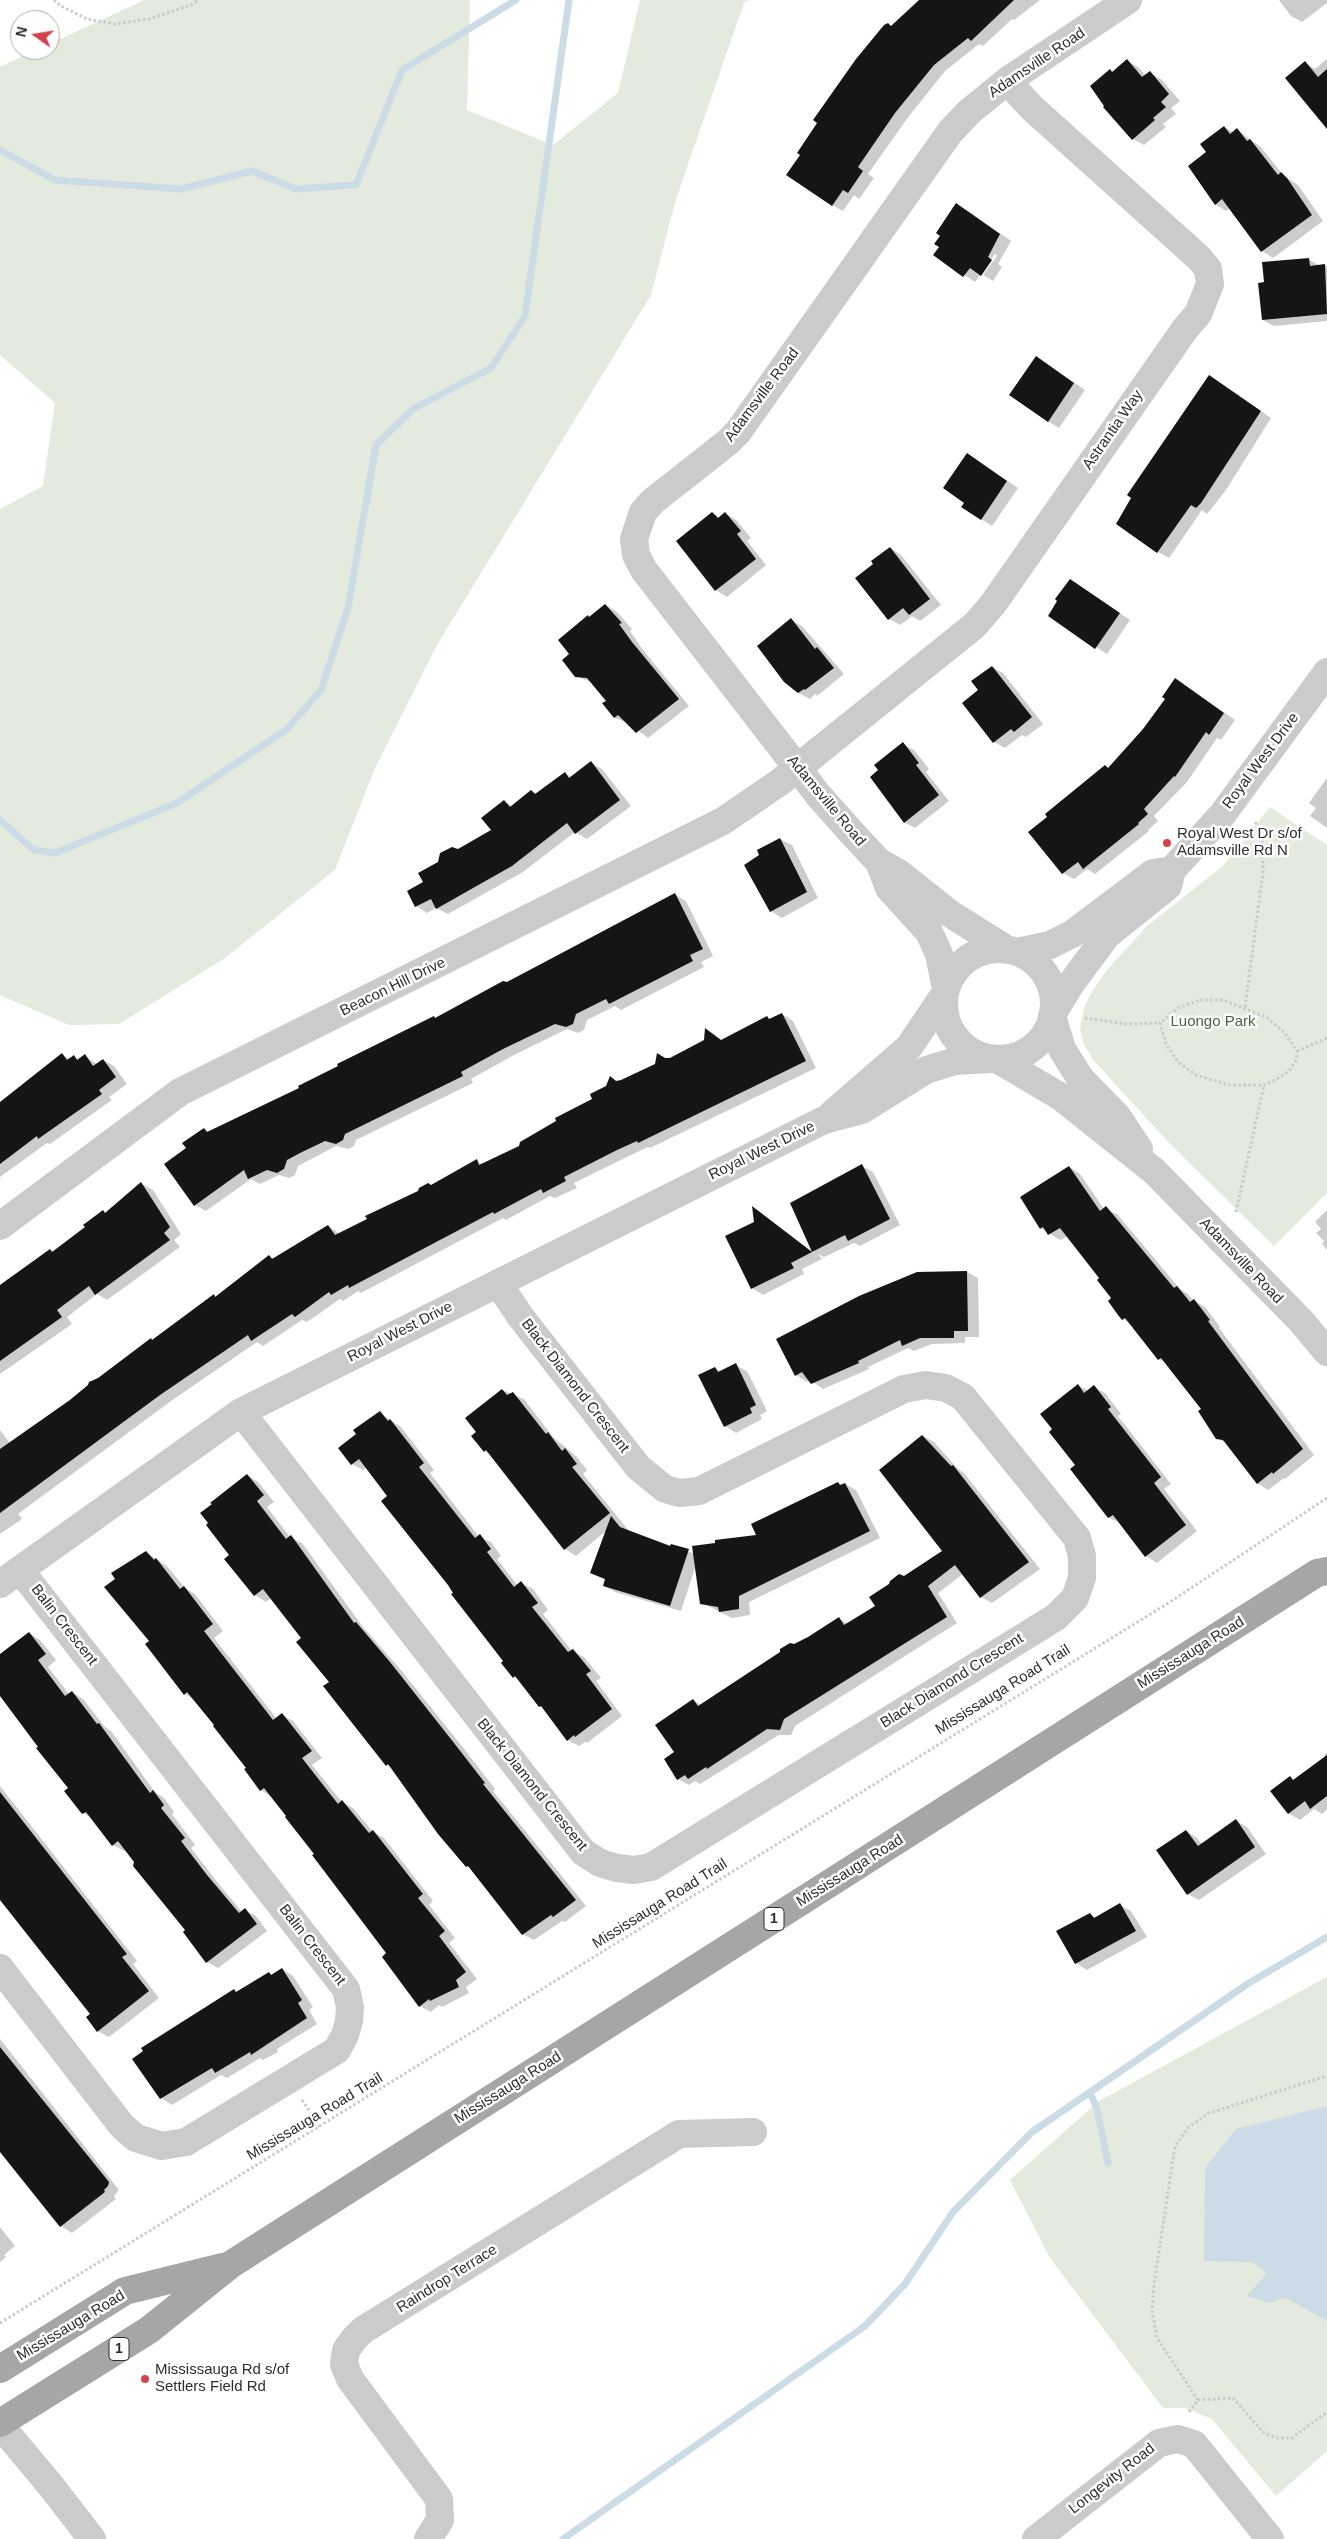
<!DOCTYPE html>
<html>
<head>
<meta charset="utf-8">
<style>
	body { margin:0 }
	#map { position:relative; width:1327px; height:2539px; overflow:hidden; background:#fff; font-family:Arial,sans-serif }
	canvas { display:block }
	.north { position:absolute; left:10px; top:10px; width:50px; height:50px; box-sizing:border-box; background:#fff; border:1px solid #ababab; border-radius:50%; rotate:283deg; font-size:14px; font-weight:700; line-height:20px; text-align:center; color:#2e2e2e }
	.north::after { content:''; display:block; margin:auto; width:18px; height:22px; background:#d2434c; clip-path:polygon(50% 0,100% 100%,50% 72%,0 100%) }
</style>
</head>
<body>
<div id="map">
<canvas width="1327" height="2539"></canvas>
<div class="north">N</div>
</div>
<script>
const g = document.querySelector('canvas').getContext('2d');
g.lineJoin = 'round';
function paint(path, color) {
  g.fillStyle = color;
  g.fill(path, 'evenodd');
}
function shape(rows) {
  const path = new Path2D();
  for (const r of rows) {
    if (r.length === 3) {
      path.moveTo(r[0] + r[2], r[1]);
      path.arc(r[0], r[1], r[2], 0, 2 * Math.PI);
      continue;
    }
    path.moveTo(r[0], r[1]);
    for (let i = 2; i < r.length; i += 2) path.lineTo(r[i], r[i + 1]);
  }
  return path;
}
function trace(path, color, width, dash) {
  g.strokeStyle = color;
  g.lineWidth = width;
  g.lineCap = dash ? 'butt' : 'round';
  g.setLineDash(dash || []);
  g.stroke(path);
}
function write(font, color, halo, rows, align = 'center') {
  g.font = font + ' Arial,sans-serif';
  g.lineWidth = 5;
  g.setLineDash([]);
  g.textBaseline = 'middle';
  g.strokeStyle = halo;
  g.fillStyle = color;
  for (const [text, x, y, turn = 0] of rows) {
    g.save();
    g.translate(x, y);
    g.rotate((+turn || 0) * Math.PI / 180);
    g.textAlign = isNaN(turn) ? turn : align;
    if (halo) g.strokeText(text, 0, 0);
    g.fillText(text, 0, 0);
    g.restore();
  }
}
const green = shape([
	[144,0,470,0,467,110,553,145,618,93,640,0,749,0,744,3,676,199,651,295,437,645,375,768,335,870,225,958,119,1024,69,1025,0,995,0,509,43,486,55,403,0,355,0,67,36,50,50,50,50,44],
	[1270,807,1327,845,1327,1193,1274,1246,1170,1144,1094,1061,1084,1045,1080,1030,1084,1008,1091,993,1106,971,1147,926,1223,866],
	[1327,1977,1327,2451,1276,2496,1212,2419,1185,2408,1163,2408,1050,2258,1010,2180,1099,2101]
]);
const water = shape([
	[1327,2106,1327,2321,1286,2298,1269,2303,1247,2296,1267,2273,1252,2262,1204,2261,1205,2168,1236,2129]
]);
const shadow = shape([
	[920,0,1040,0,1014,20,1012,19,983,46,979,44,945,71,906,120,868,174,874,178,859,199,854,195,843,211,832,205,892,27],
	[1279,0,1327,0,1327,3,1302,22,1291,16],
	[1327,59,1327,124,1305,63,1315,69],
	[1127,61,1138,67,1146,76,1150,73,1161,79,1180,101,1171,108,1176,114,1163,124,1166,127,1144,145,1133,139,1110,71,1113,72],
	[1224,127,1234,133,1237,130,1261,147,1283,175,1298,185,1323,221,1273,258,1262,251,1230,208,1226,211,1215,204,1208,152],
	[968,211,1011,241,998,264,1002,267,993,281,983,275,997,256,995,254,975,282,935,255],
	[1308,259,1320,266,1327,266,1327,321,1274,326,1263,320],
	[1047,364,1085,390,1059,428,1048,421],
	[1210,376,1271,418,1226,490,1207,514,1202,510,1169,558,1158,552],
	[967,454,1018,488,992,526,981,519,966,503],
	[713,513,720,518,725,513,736,520,751,538,747,541,766,565,727,597,716,590,677,542],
	[890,548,901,555,941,605,920,621,912,616,900,625,889,619,875,564],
	[1081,587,1130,620,1107,654,1096,647],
	[606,605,617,612,632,629,630,631,643,650,689,706,648,738,628,723,615,718,604,703,607,701,593,683,576,676,571,654,589,618],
	[791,620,802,626,844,674,817,696,815,694,810,699,793,690,758,646],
	[992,667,1003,673,1043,724,1026,737,1022,735,1005,748,994,742,980,690],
	[1186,686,1235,720,1221,740,1217,738,1187,782,1154,816,1158,821,1148,830,1149,831,1095,874,1087,869,1074,879,1063,873,1105,766,1110,769],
	[903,744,914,750,929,769,926,772,949,801,915,828,904,822],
	[591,763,602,769,631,806,587,839,575,832,523,872,448,914,436,908,427,913,416,906,424,883,458,850,493,831,504,801,512,806,531,791,537,794,565,773,571,777],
	[1327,778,1327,828,1310,816,1316,808,1309,803],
	[780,839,792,845,818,898,782,918,771,911],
	[675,895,686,901,713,956,701,962,704,967,621,1010,615,1006,587,1020,584,1030,578,1033,567,1029,514,1055,471,1079,473,1083,356,1140,354,1146,348,1149,336,1146,298,1166,295,1175,289,1178,279,1175,260,1184,251,1179,206,1211,195,1205,188,1148,204,1129,209,1132,301,1088],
	[782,1014,793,1021,816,1068,650,1148,648,1147,629,1156,574,1183,577,1188,555,1198,550,1196,506,1220,503,1218,361,1293,358,1291,343,1301,340,1299,307,1322,302,1320,263,1346,257,1342,171,1401,18,1514,22,1519,0,1534,0,1430,10,1443,214,1295,217,1297,269,1256,275,1259,328,1226,340,1234,477,1161,483,1165,520,1147,594,1100,607,1087,610,1077,618,1082,716,1036,722,1041,767,1018,771,1020],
	[62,1055,70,1059,74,1056,80,1060,85,1056,97,1064,103,1060,114,1066,127,1084,109,1097,112,1100,50,1144,47,1143,0,1177,0,1103],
	[862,1166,873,1172,900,1225,860,1246,854,1243,824,1257,818,1254,822,1259,802,1269,804,1274,763,1295,752,1288,754,1208,814,1253,792,1203],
	[1069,1167,1080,1174,1104,1209,1117,1214,1180,1289,1188,1294,1194,1301,1205,1307,1220,1327,1219,1328,1314,1455,1285,1479,1284,1478,1268,1490,1257,1483,1228,1444,1217,1438,1203,1409,1167,1363,1159,1359,1131,1324,1123,1319,1101,1279,1068,1236,1060,1240,1041,1228],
	[142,1184,153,1190,181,1234,174,1240,180,1247,107,1300,97,1294,67,1317,72,1324,0,1374,0,1285,50,1250,54,1252],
	[1327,1210,1327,1250,1322,1244,1324,1241,1316,1233,1321,1229,1315,1222],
	[967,1272,978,1278,979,1337,965,1337,965,1343,932,1344,914,1351,908,1348,868,1367,869,1369,823,1389,810,1380,807,1382,796,1375],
	[735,1365,747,1371,767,1411,760,1415,762,1419,736,1433,725,1426,715,1368,721,1372],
	[1078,1385,1088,1391,1094,1387,1105,1393,1121,1414,1118,1416,1171,1484,1164,1489,1197,1531,1157,1563,1146,1556,1121,1523,1109,1518,1077,1465],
	[502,1390,524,1399,553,1437,576,1456,587,1470,583,1474,629,1531,695,1554,757,1536,838,1483,842,1486,845,1484,856,1490,880,1538,749,1602,750,1615,732,1618,702,1603,696,1565,681,1611,615,1592,604,1586,606,1580,591,1573,607,1530,576,1556,565,1549,491,1455,485,1451,478,1432],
	[380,1413,401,1427,434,1470,430,1473,479,1537,491,1542,501,1556,497,1559,518,1586,521,1583,533,1589,548,1610,543,1614,572,1651,584,1657,601,1678,596,1681,622,1716,587,1743,585,1742,579,1746,568,1740,545,1709,540,1706,519,1679,514,1677,367,1467,363,1470,352,1464],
	[923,1436,934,1442,958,1469,964,1473,1040,1569,992,1603,981,1597,963,1574,938,1593,957,1623,795,1726,791,1735,779,1735,700,1784,695,1781,689,1785,678,1779,676,1753,693,1700,701,1705,839,1619,849,1624,877,1607,904,1577,944,1552],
	[247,1475,258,1482,274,1502,267,1507,290,1537,302,1543,363,1627,401,1670,465,1750,495,1789,493,1791,586,1906,565,1922,562,1921,534,1940,522,1934,472,1870,467,1866,392,1768,387,1765,302,1639,271,1598,266,1602,255,1595,230,1556],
	[146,1552,167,1566,185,1588,195,1594,223,1631,214,1638,277,1719,282,1715,293,1721,322,1758,312,1765,342,1802,353,1808,373,1832,384,1838,433,1901,429,1905,455,1938,449,1943,477,1979,466,1987,469,1993,442,2007,439,2005,431,2012,420,2006,388,1954,288,1817,272,1797,261,1790,248,1768,195,1700,185,1694,151,1641],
	[29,1633,40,1640,56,1660,48,1667,69,1694,72,1692,83,1699,105,1727,111,1731,155,1792,164,1798,174,1812,172,1814,195,1845,191,1848,218,1883,242,1912,245,1910,256,1916,267,1931,218,1968,207,1962,187,1931,126,1850,124,1851,113,1845,93,1819,83,1813,70,1788,0,1695,0,1656],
	[1327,1753,1327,1810,1322,1814,1314,1809,1300,1820,1288,1813,1290,1778,1295,1780,1325,1757,1324,1755],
	[0,1786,137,1961,133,1964,159,1998,109,2037,98,2031,92,2014,0,1898],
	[1236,1821,1247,1827,1266,1854,1199,1900,1188,1894,1186,1831,1197,1838,1202,1844],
	[1120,1905,1131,1911,1147,1937,1087,1970,1076,1963,1058,1931,1090,1915,1096,1918],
	[282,1969,293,1976,313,2007,309,2010,317,2024,277,2049,278,2052,263,2060,260,2058,227,2078,221,2075,172,2105,161,2098,234,1991,237,1993,269,1974,272,1975],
	[0,2039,119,2190,114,2196,116,2199,72,2233,61,2226,0,2149],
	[0,2227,15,2246,4,2255,6,2257,0,2262]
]);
const stream = shape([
	[0,150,55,180,181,189,252,171,296,189,356,185,402,70,516,0],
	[0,820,34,850,55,853,177,803,286,730,321,690,348,608,376,445,413,409,491,368,525,316,569,0],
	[1090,2092,1097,2109,1108,2163],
	[563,2539,865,2326,905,2284,953,2212,1032,2132,1249,1983,1327,1937]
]);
const building = shape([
	[919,0,1014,0,971,41,968,38,934,65,895,113,858,167,863,171,848,193,843,190,832,206,786,175,800,155,797,153,817,123,813,120,856,59,884,25,888,23,891,26],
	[1127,59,1142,77,1150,71,1169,94,1161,102,1166,107,1153,118,1155,120,1132,140,1103,107,1104,106,1090,86,1110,69,1112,72],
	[1305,61,1318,77,1327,69,1327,129,1285,78],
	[1224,126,1230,134,1237,128,1247,141,1250,139,1278,175,1281,172,1287,178,1312,215,1261,252,1222,199,1215,205,1188,166,1206,152,1200,144],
	[956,203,1000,234,988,257,992,260,981,276,970,268,963,277,933,255,939,247,934,244,940,236,936,233],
	[1309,258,1310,266,1325,264,1327,314,1262,320,1258,283,1264,282,1262,262],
	[1036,356,1074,383,1048,422,1009,395],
	[1209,375,1261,411,1201,503,1196,508,1191,505,1157,553,1116,524,1131,498,1127,495],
	[967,453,1007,481,981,520,961,507,964,503,943,488],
	[712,512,718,518,725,512,741,531,737,534,756,559,715,591,676,541],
	[890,547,930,599,909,615,903,608,888,620,855,578,873,564,871,561],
	[1070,579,1120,613,1095,649,1048,616,1057,601,1055,599],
	[605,604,622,623,619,624,632,642,679,699,636,733,618,715,614,718,602,703,606,701,587,678,575,677,562,660,569,654,558,640,588,615,589,617],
	[791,618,815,649,817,647,834,668,805,690,804,689,798,693,784,682,757,646],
	[992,666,1032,717,1014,732,1011,729,993,743,962,703,978,690,971,681],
	[1175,678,1224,713,1209,735,1206,732,1175,777,1174,776,1144,809,1148,814,1138,823,1139,824,1083,869,1078,862,1062,874,1028,832,1047,817,1045,814,1105,765,1108,768,1143,729,1165,699,1162,697],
	[903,742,919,763,916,765,939,795,904,823,870,777,878,770,874,765],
	[591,761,620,800,575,834,567,823,512,866,436,909,431,899,415,907,407,891,423,882,418,873,438,862,440,853,452,847,458,849,491,830,481,818,504,800,510,807,531,790,535,794,565,772,569,778],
	[780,838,807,892,770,912,744,865,759,855,757,850],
	[675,893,703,949,690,955,693,961,609,1004,606,999,576,1014,573,1024,566,1027,555,1024,503,1049,461,1072,463,1076,345,1134,343,1140,336,1144,325,1141,300,1153,287,1160,284,1169,277,1173,267,1170,248,1179,244,1170,194,1206,164,1164,186,1148,182,1143,204,1128,207,1132,299,1088,298,1086,338,1066,337,1064,434,1016,435,1018,503,981,507,982],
	[782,1013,806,1061,638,1143,637,1141,617,1150,564,1177,566,1181,543,1193,541,1189,494,1214,493,1212,349,1288,348,1285,331,1295,329,1292,295,1317,292,1314,251,1341,248,1335,160,1395,0,1513,0,1449,70,1400,88,1385,89,1382,98,1378,151,1338,152,1340,214,1294,215,1297,269,1255,272,1259,328,1225,335,1235,367,1219,365,1216,418,1191,419,1188,428,1183,431,1185,477,1159,479,1165,519,1146,520,1142,556,1121,555,1118,592,1099,590,1094,606,1086,610,1076,616,1081,621,1080,655,1064,657,1053,665,1058,670,1058,704,1040,705,1028,721,1040,767,1016,769,1019],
	[62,1053,67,1060,74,1055,77,1060,85,1054,93,1066,103,1059,116,1077,99,1090,102,1094,38,1139,37,1136,0,1164,0,1102],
	[862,1164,890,1219,848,1241,845,1235,812,1252,790,1203],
	[1069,1166,1100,1211,1106,1206,1174,1288,1177,1286,1190,1302,1194,1299,1210,1320,1208,1321,1303,1449,1273,1474,1272,1472,1257,1484,1223,1440,1216,1439,1198,1411,1201,1409,1161,1358,1158,1360,1125,1318,1122,1320,1118,1315,1108,1301,1111,1298,1097,1280,1099,1278,1060,1228,1048,1235,1043,1227,1040,1229,1020,1197],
	[141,1182,170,1227,164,1233,170,1240,95,1295,89,1286,57,1310,62,1317,0,1361,0,1285,50,1249,52,1252,85,1227,83,1225,103,1210,105,1213],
	[752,1206,812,1252,791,1263,794,1268,751,1289,725,1236,754,1222],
	[967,1271,968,1331,954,1331,954,1338,920,1338,902,1346,900,1340,858,1361,859,1363,811,1384,802,1372,795,1376,776,1339,859,1296,917,1272],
	[736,1363,756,1405,750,1408,752,1413,724,1427,698,1375,715,1367,718,1372],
	[1078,1384,1084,1393,1094,1385,1111,1407,1108,1409,1161,1477,1154,1483,1186,1525,1145,1557,1113,1515,1108,1518,1070,1469,1075,1465,1049,1432,1052,1429,1040,1414],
	[502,1389,507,1395,513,1392,546,1434,548,1432,562,1451,565,1448,577,1464,572,1467,610,1513,564,1550,486,1450,484,1452,471,1436,476,1432,465,1418],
	[380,1411,388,1421,390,1419,424,1463,419,1467,475,1538,480,1534,491,1549,487,1552,514,1587,521,1581,538,1603,532,1607,568,1652,573,1649,591,1671,586,1674,612,1709,575,1737,574,1735,567,1741,541,1706,539,1707,515,1676,513,1678,501,1663,503,1661,451,1594,453,1593,448,1585,381,1501,387,1496,359,1459,351,1465,338,1448,356,1434,353,1430],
	[922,1435,951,1466,953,1465,1029,1562,980,1598,955,1565,928,1586,947,1617,784,1719,780,1730,767,1729,707,1769,706,1767,688,1779,685,1775,677,1780,664,1759,674,1752,655,1725,693,1699,698,1706,780,1652,780,1649,790,1643,794,1644,808,1637,839,1617,844,1625,875,1606,869,1597,889,1584,890,1581,899,1574,904,1576,942,1551,879,1470],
	[247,1474,264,1495,257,1501,286,1539,291,1535,354,1623,356,1622,390,1662,454,1743,485,1783,483,1784,576,1900,553,1917,551,1915,522,1935,468,1866,466,1867,438,1834,388,1764,386,1766,323,1686,329,1682,296,1642,301,1638,263,1589,254,1596,224,1559,229,1555,206,1525,208,1523,200,1513,212,1504,210,1503],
	[838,1482,840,1485,845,1483,870,1531,739,1596,739,1609,719,1612,718,1607,700,1604,692,1546,715,1543,715,1540,756,1535,751,1524],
	[611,1516,620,1527,670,1546,671,1544,689,1549,670,1606,603,1586,605,1579,590,1573],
	[146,1551,154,1560,156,1558,180,1589,184,1586,213,1624,204,1631,273,1720,282,1713,312,1751,302,1758,338,1804,342,1800,369,1833,373,1830,423,1894,418,1898,445,1931,439,1936,466,1972,456,1980,459,1987,430,2001,429,1999,419,2007,382,1957,386,1953,312,1855,314,1854,285,1817,286,1816,264,1788,260,1791,244,1769,246,1768,213,1726,214,1725,187,1692,184,1695,145,1644,149,1641,104,1587,115,1579,111,1573],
	[29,1632,46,1654,38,1660,65,1696,72,1691,97,1724,99,1723,150,1793,153,1790,164,1805,161,1808,185,1838,181,1841,207,1875,239,1913,245,1908,257,1924,206,1963,183,1932,185,1930,133,1866,134,1862,118,1841,112,1846,86,1812,82,1814,64,1791,68,1788,36,1748,38,1747,0,1696,0,1654],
	[1327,1755,1327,1796,1310,1809,1305,1801,1288,1814,1270,1791,1290,1776,1293,1780],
	[0,1792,127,1954,122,1957,149,1991,97,2032,86,2017,90,2014,0,1900],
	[1236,1819,1255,1847,1187,1895,1156,1850,1186,1830,1198,1846],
	[1120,1903,1136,1931,1075,1964,1056,1931,1090,1913,1094,1918],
	[282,1968,302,2000,298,2003,307,2018,251,2055,250,2052,215,2073,212,2068,160,2099,132,2059,143,2051,141,2048,234,1989,236,1992,269,1972,271,1975],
	[0,2047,109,2182,108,2186,104,2190,105,2192,60,2227,0,2152]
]);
const path = shape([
	[54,0,61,6,87,19,115,24,149,19,191,5,199,0],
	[1200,1000,1223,1000,1266,1017,1284,1032,1297,1051,1297,1059,1289,1071,1277,1079,1264,1085,1229,1085,1196,1075,1178,1062,1166,1044,1160,1023,1178,1008,1200,1000],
	[1245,1007,1263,872,1262,839,1255,821],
	[1085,1018,1126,1024,1160,1023],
	[1297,1051,1327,1038],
	[1236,1212,1264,1085],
	[302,2100,320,2127],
	[0,2323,1170,1602,1327,1498],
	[1198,2400,1157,2338,1152,2311,1154,2284,1175,2146,1189,2127,1209,2113,1327,2076],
	[1189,2412,1198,2400,1233,2398,1265,2434,1278,2438,1292,2438,1327,2412]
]);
const minor = shape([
	[879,862,889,888,929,932,939,954,946,989],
	[999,1004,55],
	[1008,950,949,913,900,874,879,862,852,833,819,796,644,570,636,555,634,539,643,512,653,501,728,442,738,432,950,132,969,112,1007,81,1128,0],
	[1017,952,1050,945,1072,934,1153,873,1172,870],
	[1053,1013,1070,985,1107,935,1168,886,1172,870,1222,815,1327,672],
	[1052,1016,1062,1049,1080,1078,1117,1116,1139,1149],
	[997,1059,1061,1097,1154,1171,1301,1321,1327,1352],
	[833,1113,909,1047,944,995],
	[0,1226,180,1092,723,821,780,782,975,625,993,604,1185,329,1198,314,1210,284,1208,269,1199,258,1032,108,1007,81],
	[241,1412,583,1852,600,1863,617,1868,634,1870,651,1867,1056,1617,1075,1598,1082,1578,1082,1556,1077,1538,963,1397,946,1388,926,1385,904,1389,699,1491,680,1493,665,1489,638,1467,520,1316,498,1283],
	[0,1584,241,1412,824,1120,862,1110,926,1070,955,1061,990,1059],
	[0,1968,122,2126,136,2138,162,2146,186,2142,337,2050,345,2035,349,2021,350,2007,346,1989,20,1570],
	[0,2425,51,2486,92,2539],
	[428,2539,440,2520,439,2499,350,2379,344,2364,346,2350,354,2339,363,2330,679,2134,753,2132],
	[1036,2539,1159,2443,1178,2439,1194,2444,1270,2539]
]);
const major = shape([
	[0,2369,125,2291,222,2267],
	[0,2423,149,2330,230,2265,1317,1573,1327,1571]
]);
const markers = [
	[1167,843,5,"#d2434c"],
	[145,2379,5,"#d2434c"]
];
const shields = [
	[774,1919,20],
	[119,2349,20]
];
const shieldNames = [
	["1",774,1919],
	["1",119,2349]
];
const streetNames = [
	["Adamsville Road",1037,63,-34],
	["Adamsville Road",762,395,-53],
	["Astrantia Way",1113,430,-55],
	["Royal West Drive",1261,761,-53],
	["Adamsville Road",826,801,50],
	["Beacon Hill Drive",393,987,-26],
	["Royal West Drive",762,1151,-26],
	["Adamsville Road",1241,1261,46],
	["Royal West Drive",400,1332,-27],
	["Black Diamond Crescent",575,1386,52],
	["Balin Crescent",64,1625,52],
	["Mississauga Road",1191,1653,-32],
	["Black Diamond Crescent",952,1681,-32],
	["Mississauga Road Trail",1003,1690,-32],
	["Black Diamond Crescent",532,1785,51],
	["Mississauga Road",850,1871,-32],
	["Mississauga Road Trail",660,1904,-32],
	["Balin Crescent",312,1945,52],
	["Mississauga Road",508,2088,-32],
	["Mississauga Road Trail",315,2117,-31],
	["Raindrop Terrace",447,2279,-32],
	["Mississauga Road",71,2326,-31],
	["Longevity Road",1112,2479,-38]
];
const poiNames = [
	["Royal West Dr s/of",1177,834],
	["Adamsville Rd N",1177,851],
	["Mississauga Rd s/of",155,2370],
	["Settlers Field Rd",155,2387]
];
const parkNames = [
	["Luongo Park",1213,1022]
];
paint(green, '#e4eadd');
paint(water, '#cbdce7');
paint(shadow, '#0003');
trace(stream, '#cbdce7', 7);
paint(building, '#151515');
trace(path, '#cbcbcb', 3, [2.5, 2.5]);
trace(minor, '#cbcbcb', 28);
trace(major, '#a6a6a6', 28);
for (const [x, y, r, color] of markers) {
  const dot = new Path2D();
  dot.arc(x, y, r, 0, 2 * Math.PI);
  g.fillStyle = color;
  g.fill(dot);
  trace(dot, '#fff', 2);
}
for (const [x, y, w] of shields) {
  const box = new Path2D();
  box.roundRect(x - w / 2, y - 11.5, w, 23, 4);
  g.fillStyle = '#fff';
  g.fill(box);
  trace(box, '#2e2e2e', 1);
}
write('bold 14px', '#2e2e2e', null, shieldNames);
write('15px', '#2e2e2e', '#fff', streetNames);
write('15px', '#2e2e2e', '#fff', poiNames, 'left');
write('15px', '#516540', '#fff', parkNames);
</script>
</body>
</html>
